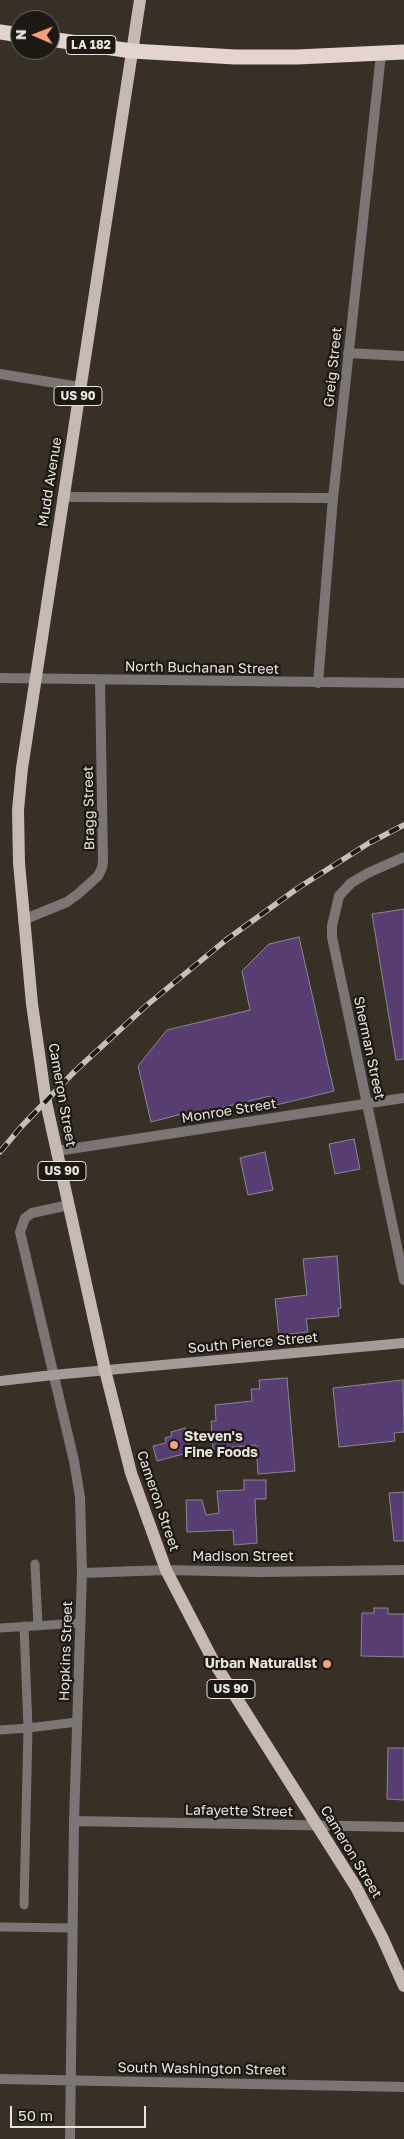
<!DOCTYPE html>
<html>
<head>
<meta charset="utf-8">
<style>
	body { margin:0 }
	#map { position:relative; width:404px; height:2139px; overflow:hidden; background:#382f27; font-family:"Golos Text",sans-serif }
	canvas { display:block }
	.north { position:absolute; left:10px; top:10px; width:50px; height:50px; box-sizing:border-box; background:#1c1814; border:1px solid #6e6965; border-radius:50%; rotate:271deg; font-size:14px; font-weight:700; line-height:20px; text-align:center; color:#e9e3de }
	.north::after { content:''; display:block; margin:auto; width:18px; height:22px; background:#f2a17e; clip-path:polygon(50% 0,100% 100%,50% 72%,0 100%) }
	.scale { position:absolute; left:10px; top:2106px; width:136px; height:22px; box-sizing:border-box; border:2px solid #e9e3de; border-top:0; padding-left:6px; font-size:15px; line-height:18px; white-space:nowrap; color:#e9e3de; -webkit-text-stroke:4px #1c1814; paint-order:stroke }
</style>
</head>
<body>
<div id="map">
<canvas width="404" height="2139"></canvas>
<div class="north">N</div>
<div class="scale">50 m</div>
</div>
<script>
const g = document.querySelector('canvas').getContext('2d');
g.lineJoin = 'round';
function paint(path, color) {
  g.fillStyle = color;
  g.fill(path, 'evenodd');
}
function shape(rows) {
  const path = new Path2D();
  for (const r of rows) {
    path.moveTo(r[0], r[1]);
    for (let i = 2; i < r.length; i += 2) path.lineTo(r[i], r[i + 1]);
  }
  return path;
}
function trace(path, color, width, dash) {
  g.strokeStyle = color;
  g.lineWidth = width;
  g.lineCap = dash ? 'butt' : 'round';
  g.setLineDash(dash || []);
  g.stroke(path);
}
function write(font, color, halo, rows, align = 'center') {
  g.font = font + ' "Golos Text",sans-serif';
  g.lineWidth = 4.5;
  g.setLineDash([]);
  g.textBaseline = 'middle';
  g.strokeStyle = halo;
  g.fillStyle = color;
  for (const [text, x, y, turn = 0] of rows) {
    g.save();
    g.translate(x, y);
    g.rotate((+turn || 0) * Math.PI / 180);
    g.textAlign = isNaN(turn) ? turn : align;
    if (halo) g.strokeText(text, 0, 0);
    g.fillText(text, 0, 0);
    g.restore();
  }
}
const building = shape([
	[404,909,404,1059,396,1060,372,914,404,909],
	[299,937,334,1091,272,1106,270,1096,187,1116,186,1113,151,1122,138,1066,167,1030,250,1010,242,971,269,944,299,937],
	[354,1139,360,1169,335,1174,329,1144,354,1139],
	[265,1152,273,1190,248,1195,240,1158,265,1152],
	[337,1256,341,1308,338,1309,339,1316,306,1319,308,1332,279,1335,275,1299,307,1295,303,1259,337,1256],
	[287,1378,295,1471,258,1474,256,1445,213,1449,211,1421,216,1421,215,1405,252,1401,251,1389,260,1389,259,1380,287,1378],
	[403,1380,404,1432,394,1433,395,1441,339,1447,333,1388,403,1380],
	[185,1428,191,1452,157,1461,153,1446,166,1443,165,1438,172,1436,171,1432,185,1428],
	[244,1480,266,1480,266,1499,255,1499,257,1543,234,1545,233,1530,187,1532,186,1500,202,1500,206,1515,219,1513,217,1491,244,1490,244,1480],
	[404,1492,404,1541,394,1541,389,1493,404,1492],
	[374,1608,388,1608,388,1614,404,1614,404,1657,361,1656,362,1613,374,1613,374,1608],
	[388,1748,404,1748,404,1800,387,1799,388,1748]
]);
const lane = shape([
	[35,1564,38,1626],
	[0,1628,81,1623],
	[0,1730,28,1728,24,1626],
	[24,1905,28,1728,77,1722],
	[0,1927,73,1928]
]);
const street = shape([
	[348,353,404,356],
	[0,374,80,387],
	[63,497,333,498],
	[0,678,404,683],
	[318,683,333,498,381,54],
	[404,857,368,873,351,883,339,896,332,926,332,937,404,1280],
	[23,920,67,902,78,894,98,876,102,868,103,861,100,680],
	[57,1151,404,1098],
	[69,1205,32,1213,25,1218,20,1232,74,1461,80,1497,82,1573,74,1821,70,2139],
	[82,1573,166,1570,260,1572,404,1570],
	[74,1821,404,1827],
	[0,2079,404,2087]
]);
const secondary = shape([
	[0,1381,53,1375,404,1343]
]);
const primary = shape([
	[140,0,22,768,18,810,19,863,32,1004,46,1102,105,1370,131,1473,166,1570,215,1664,356,1887,382,1937,404,1986]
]);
const highway = shape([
	[0,32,20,35],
	[50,39,132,51,235,57,297,57,404,52]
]);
const rail = shape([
	[0,1152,21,1127,75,1071,147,1005,226,940,298,888,369,843,404,825]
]);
const markers = [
	[174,1445,5,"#f2a17e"],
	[327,1664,5,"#f2a17e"]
];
const shields = [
	[91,45,50],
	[78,396,48],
	[62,1171,48],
	[231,1689,48]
];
const shieldNames = [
	["LA 182",91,45],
	["US 90",78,396],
	["US 90",62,1171],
	["US 90",231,1689]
];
const streetNames = [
	["Greig Street",333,367,-84],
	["Mudd Avenue",50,482,-81],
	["North Buchanan Street",202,668,1],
	["Bragg Street",89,808,-91],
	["Sherman Street",369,1048,78],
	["Cameron Street",62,1095,80],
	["Monroe Street",229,1111,-9],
	["South Pierce Street",253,1343,-5],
	["Cameron Street",158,1501,71],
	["Madison Street",243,1557],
	["Hopkins Street",66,1651,-88],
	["Lafayette Street",239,1811,1],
	["Cameron Street",351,1852,59],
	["South Washington Street",202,2069,1]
];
const poiNames = [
	["Steven's",184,1437],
	["Fine Foods",184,1453],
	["Urban Naturalist",317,1664,"right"]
];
paint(building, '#583d73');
trace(building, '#8b8692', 1);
trace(lane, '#7b7573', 9);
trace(street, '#7b7573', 10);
trace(secondary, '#a69b99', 10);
trace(primary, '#c6b8b5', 12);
trace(highway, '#e4d3d0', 15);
trace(rail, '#c6c0ba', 5.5);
trace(rail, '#1c1814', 4, [11]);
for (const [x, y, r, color] of markers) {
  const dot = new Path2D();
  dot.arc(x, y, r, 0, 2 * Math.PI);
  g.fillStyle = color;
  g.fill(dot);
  trace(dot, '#1c1814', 2);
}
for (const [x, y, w] of shields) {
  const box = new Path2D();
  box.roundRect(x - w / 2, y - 9.5, w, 19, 4);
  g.fillStyle = '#1c1814';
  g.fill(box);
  trace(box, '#e9e3de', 1);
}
write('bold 12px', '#e9e3de', null, shieldNames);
write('14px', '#e9e3de', '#1c1814', streetNames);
write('bold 14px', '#e9e3de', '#1c1814', poiNames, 'left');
</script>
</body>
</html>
